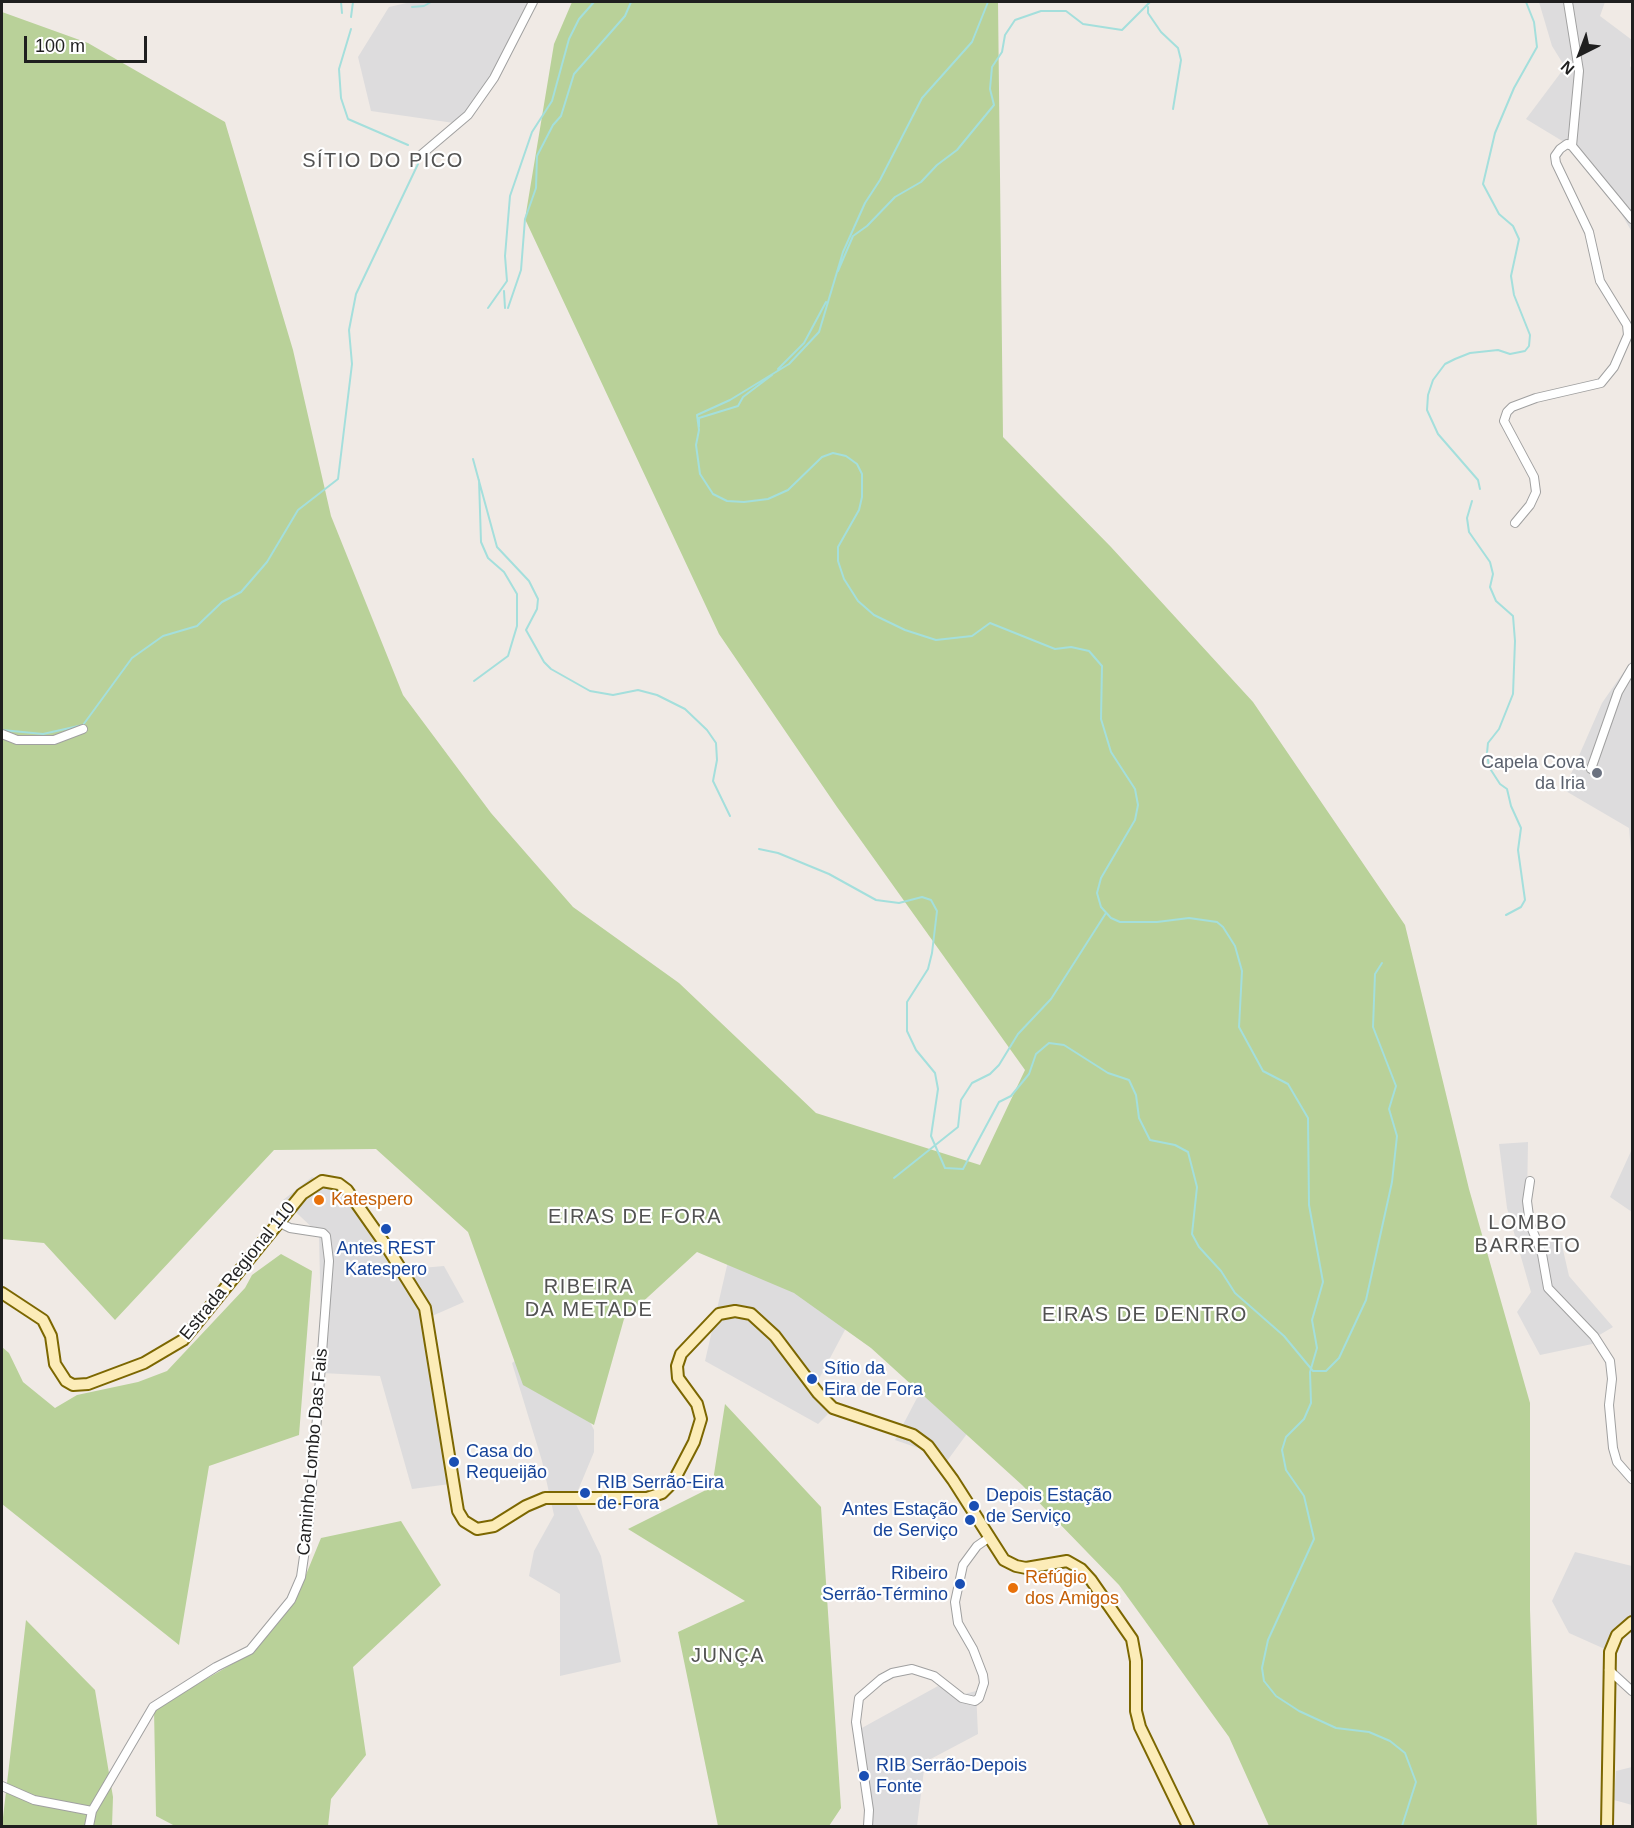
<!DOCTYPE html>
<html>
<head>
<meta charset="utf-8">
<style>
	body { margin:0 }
	#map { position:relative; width:1634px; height:1828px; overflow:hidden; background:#f0eae5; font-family:Arial,sans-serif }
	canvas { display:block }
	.frame { position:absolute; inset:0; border:3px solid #1f1f1f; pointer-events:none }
	.north { position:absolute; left:1550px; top:24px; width:60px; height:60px; -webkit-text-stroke:4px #fff; paint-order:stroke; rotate:222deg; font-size:16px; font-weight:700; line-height:24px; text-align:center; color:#1f1f1f }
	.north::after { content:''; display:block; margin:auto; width:21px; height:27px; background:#1f1f1f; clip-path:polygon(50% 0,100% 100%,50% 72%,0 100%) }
	.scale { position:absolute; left:24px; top:36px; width:123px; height:27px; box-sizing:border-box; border:3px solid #1f1f1f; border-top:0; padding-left:8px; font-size:18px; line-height:21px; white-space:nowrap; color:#1f1f1f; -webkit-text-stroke:4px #fff; paint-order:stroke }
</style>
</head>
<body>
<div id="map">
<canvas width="1634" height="1828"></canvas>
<div class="frame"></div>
<div class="north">N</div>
<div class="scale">100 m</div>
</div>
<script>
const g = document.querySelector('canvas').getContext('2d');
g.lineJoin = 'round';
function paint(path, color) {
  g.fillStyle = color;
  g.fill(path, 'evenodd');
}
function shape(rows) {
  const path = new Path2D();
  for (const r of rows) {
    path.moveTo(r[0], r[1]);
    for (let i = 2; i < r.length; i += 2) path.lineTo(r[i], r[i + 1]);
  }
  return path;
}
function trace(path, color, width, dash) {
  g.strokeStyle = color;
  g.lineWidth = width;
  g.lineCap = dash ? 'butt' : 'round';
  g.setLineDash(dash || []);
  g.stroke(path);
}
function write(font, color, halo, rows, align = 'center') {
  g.font = font + ' Arial,sans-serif';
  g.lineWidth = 4.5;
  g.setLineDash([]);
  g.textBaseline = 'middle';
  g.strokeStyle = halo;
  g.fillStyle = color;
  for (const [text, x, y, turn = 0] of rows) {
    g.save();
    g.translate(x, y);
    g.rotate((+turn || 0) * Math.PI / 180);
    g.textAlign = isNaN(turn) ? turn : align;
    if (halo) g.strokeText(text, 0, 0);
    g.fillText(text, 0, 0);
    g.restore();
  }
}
const residential = shape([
	[411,2,532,2,489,82,468,113,454,123,371,111,358,57,389,7],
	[1539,2,1605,2,1600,16,1632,40,1630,66,1632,69,1632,232,1587,156,1526,119,1565,67,1552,46],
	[1632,660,1632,863,1629,828,1564,790,1602,703],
	[1528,1142,1527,1201,1538,1242,1561,1241,1569,1276,1613,1327,1596,1337,1597,1343,1540,1355,1517,1312,1531,1292,1507,1208,1499,1144],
	[1632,1149,1632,1212,1610,1197],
	[312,1177,337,1186,355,1201,410,1269,444,1266,464,1302,432,1316,450,1484,412,1489,380,1376,322,1373,319,1234,283,1200],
	[729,1257,810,1269,846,1328,813,1390,828,1414,818,1424,705,1361],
	[530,1351,561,1363,594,1430,594,1452,574,1500,601,1556,621,1662,560,1676,560,1594,529,1576,534,1551,554,1515,542,1461,512,1363],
	[970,1375,988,1405,939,1472,921,1449,895,1440,917,1398],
	[1575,1552,1632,1566,1632,1625,1607,1650,1569,1633,1552,1601],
	[938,1686,961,1695,976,1691,978,1734,925,1762,917,1826,871,1826,860,1729],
	[1632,1767,1632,1805,1614,1800,1616,1771]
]);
const forest = shape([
	[572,2,998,2,1003,437,1111,547,1253,702,1405,925,1469,1189,1530,1403,1530,1610,1537,1826,1269,1826,1229,1737,1119,1585,1022,1485,871,1348,794,1293,697,1252,624,1319,594,1425,523,1385,468,1232,376,1149,274,1150,115,1320,44,1243,2,1239,2,12,88,43,225,122,293,350,331,516,403,695,491,813,573,907,679,983,816,1113,980,1165,1025,1070,837,807,719,634,525,219,554,44],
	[281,1254,312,1271,299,1435,209,1466,179,1645,2,1504,2,1347,9,1353,23,1382,55,1408,77,1395,138,1382,167,1371,245,1288,252,1275],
	[725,1404,821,1507,841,1808,829,1826,718,1826,678,1632,745,1601,628,1529,712,1487],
	[401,1521,441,1585,353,1667,366,1755,331,1799,328,1826,175,1826,156,1816,154,1709,253,1652,296,1599,321,1538],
	[26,1620,95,1690,113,1797,112,1826,2,1826]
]);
const stream = shape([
	[341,2,342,13],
	[988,2,972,42,922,98,880,180,865,203,843,252,819,332,789,364,730,400,697,415,699,430,696,445,700,474,713,494,727,501,744,502,768,499,788,490,822,457,833,453,846,456,857,464,862,474,862,497,859,510,838,547,838,561,844,579,858,601,874,615,905,630,936,640,972,636,990,623,1055,649,1071,647,1089,651,1102,666,1101,719,1111,752,1135,789,1138,805,1135,820,1101,878,1097,893,1101,907,1111,918,1120,922,1157,922,1189,918,1217,922,1223,927,1235,946,1242,971,1239,1027,1263,1071,1288,1084,1308,1118,1309,1205,1323,1282,1312,1320,1317,1348,1310,1372,1311,1403,1304,1419,1286,1437,1282,1450,1286,1470,1304,1496,1314,1539,1268,1640,1262,1668,1264,1681,1276,1696,1299,1711,1336,1728,1369,1732,1390,1741,1405,1753,1416,1782,1402,1826],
	[412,7,424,6,431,2],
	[1148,7,1148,13,1161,32,1178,48,1181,60,1173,109],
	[351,17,353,2],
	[351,29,339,69,341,98,348,119,408,145],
	[838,271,853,236,867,226,895,197,921,182,937,165,957,150,994,105,990,89,992,67,1002,52,1005,35,1015,20,1041,11,1066,11,1083,24,1122,30,1150,2],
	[504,291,505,308],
	[488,308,507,281,505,256,510,196,532,132,552,101,569,39,579,19,594,2],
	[508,308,521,270,525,219,536,188,537,156,553,125,561,116,574,74,625,16,631,2],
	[778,369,804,343,826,302],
	[699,427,699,418,738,406,743,397,772,375],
	[473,459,497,547,529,581,538,599,537,609,526,630,544,662,551,669,590,691,613,695,638,690,657,695,685,709,707,730,716,743,717,760,713,781,730,816],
	[1480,489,1478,480,1438,434,1427,410,1428,395,1433,380,1445,364,1455,359,1470,353,1498,350,1510,354,1525,351,1529,346,1530,335,1514,295,1511,276,1519,239,1513,226,1499,214,1483,184,1495,133,1514,88,1537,47,1534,22,1526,2],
	[1472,501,1467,518,1469,532,1490,562,1493,574,1490,587,1496,601,1513,616,1515,641,1513,694,1499,729,1488,743,1487,753,1489,767,1500,784,1507,789,1511,806,1521,828,1518,850,1525,900,1521,907,1506,915],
	[474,681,508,656,517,626,517,594,504,572,488,558,481,542,479,480],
	[2,730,43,734,83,725,132,658,163,636,197,626,222,602,241,592,267,562,298,510,338,479,352,364,349,330,356,294,418,164,412,152],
	[759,849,778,853,829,874,876,900,899,903,922,897,931,900,937,911,932,953,928,969,907,1002,907,1031,916,1050,935,1073,938,1089,931,1136,945,1168,963,1169,999,1102,1011,1096,1029,1074,1036,1054,1049,1043,1064,1045,1108,1073,1129,1080,1136,1095,1139,1118,1150,1140,1175,1145,1188,1152,1197,1187,1192,1234,1199,1247,1221,1271,1235,1293,1284,1336,1313,1371,1326,1371,1339,1358,1366,1300,1392,1182,1397,1136,1389,1109,1396,1086,1373,1027,1375,974,1382,963],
	[894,1178,958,1127,961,1100,972,1083,990,1074,999,1065,1018,1034,1051,999,1106,913]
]);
const street = shape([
	[1568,2,1579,71,1572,146,1632,219],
	[422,154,468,115,494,78,533,2],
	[1515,523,1530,505,1536,492,1534,477,1504,421,1507,412,1512,407,1536,398,1601,383,1614,367,1628,335,1627,325,1600,281,1589,232,1556,163,1555,156,1560,149,1567,144,1572,146],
	[2,734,17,740,54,740,83,729],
	[1591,769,1618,692,1632,668],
	[1530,1181,1527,1201,1530,1224,1542,1254,1548,1288,1594,1336,1610,1361,1612,1379,1609,1405,1613,1448,1617,1462,1632,1479],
	[1609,1670,1632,1691],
	[2,1786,34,1800,92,1811],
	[89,1826,92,1811,153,1707,216,1667,250,1650,291,1600,301,1577,309,1522,329,1261,326,1236,323,1233,290,1228,278,1222],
	[868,1826,869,1810,856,1722,859,1698,881,1679,892,1673,912,1669,934,1676,962,1698,975,1701,979,1698,984,1683,983,1675,973,1649,958,1623,955,1602,963,1565,977,1546,990,1537]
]);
const secondary = shape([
	[2,1293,43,1320,51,1336,55,1364,66,1381,73,1385,88,1384,144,1363,183,1340,302,1194,322,1181,339,1184,347,1190,387,1247,425,1308,458,1511,464,1521,477,1529,494,1526,526,1506,545,1498,647,1498,662,1493,673,1482,682,1465,694,1442,701,1419,697,1404,678,1378,677,1366,681,1354,719,1314,735,1311,751,1314,775,1336,818,1393,833,1408,913,1435,928,1446,953,1480,1004,1560,1016,1566,1026,1568,1067,1561,1081,1569,1091,1580,1132,1639,1136,1661,1136,1711,1140,1727,1188,1826],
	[1607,1826,1610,1652,1617,1635,1632,1622]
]);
const markers = [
	[1597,773,6,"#6b7280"],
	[319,1200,6,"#e8710a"],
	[386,1229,6,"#1a4fb4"],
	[812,1379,6,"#1a4fb4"],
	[454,1462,6,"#1a4fb4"],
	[585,1493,6,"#1a4fb4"],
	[974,1506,6,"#1a4fb4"],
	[970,1520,6,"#1a4fb4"],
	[960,1584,6,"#1a4fb4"],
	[1013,1588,6,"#e8710a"],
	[864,1776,6,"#1a4fb4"]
];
const worshipNames = [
	["Capela Cova",1585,763],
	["da Iria",1585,784]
];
const foodNames = [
	["Katespero",331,1200],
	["Refúgio",1025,1578],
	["dos Amigos",1025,1599]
];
const transitNames = [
	["Antes REST",386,1249,"center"],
	["Katespero",386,1270,"center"],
	["Sítio da",824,1369],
	["Eira de Fora",824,1390],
	["Casa do",466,1452],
	["Requeijão",466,1473],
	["RIB Serrão-Eira",597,1483],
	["de Fora",597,1504],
	["Depois Estação",986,1496],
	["de Serviço",986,1517],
	["Antes Estação",958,1510,"right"],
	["de Serviço",958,1531,"right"],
	["Ribeiro",948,1574,"right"],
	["Serrão-Término",948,1595,"right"],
	["RIB Serrão-Depois",876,1766],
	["Fonte",876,1787]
];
const streetNames = [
	["Estrada Regional 110",238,1271,-51],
	["Caminho Lombo Das Fais",313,1452,-85]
];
const neighbourhoodNames = [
	["SÍTIO DO PICO",383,161],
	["EIRAS DE FORA",635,1217],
	["LOMBO",1528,1223],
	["BARRETO",1528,1246],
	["RIBEIRA",589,1287],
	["DA METADE",589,1310],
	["EIRAS DE DENTRO",1145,1315],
	["JUNÇA",728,1656]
];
paint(residential, '#dddcdd');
paint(forest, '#b9d199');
trace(stream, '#a4dfdc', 2);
trace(street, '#a0a0a0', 10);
trace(secondary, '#7c6701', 14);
trace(street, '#fff', 8);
trace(secondary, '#fcecb8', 10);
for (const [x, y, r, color] of markers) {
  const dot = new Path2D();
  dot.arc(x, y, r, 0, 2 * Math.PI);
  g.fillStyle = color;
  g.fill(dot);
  trace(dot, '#fff', 2);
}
write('18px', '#5b616d', '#fff', worshipNames, 'right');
write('18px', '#c56008', '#fff', foodNames, 'left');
write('18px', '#164399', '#fff', transitNames, 'left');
write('18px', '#1f1f1f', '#fff', streetNames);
g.letterSpacing = '1.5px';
write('20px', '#525252', '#fff', neighbourhoodNames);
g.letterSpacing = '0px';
</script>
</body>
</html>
